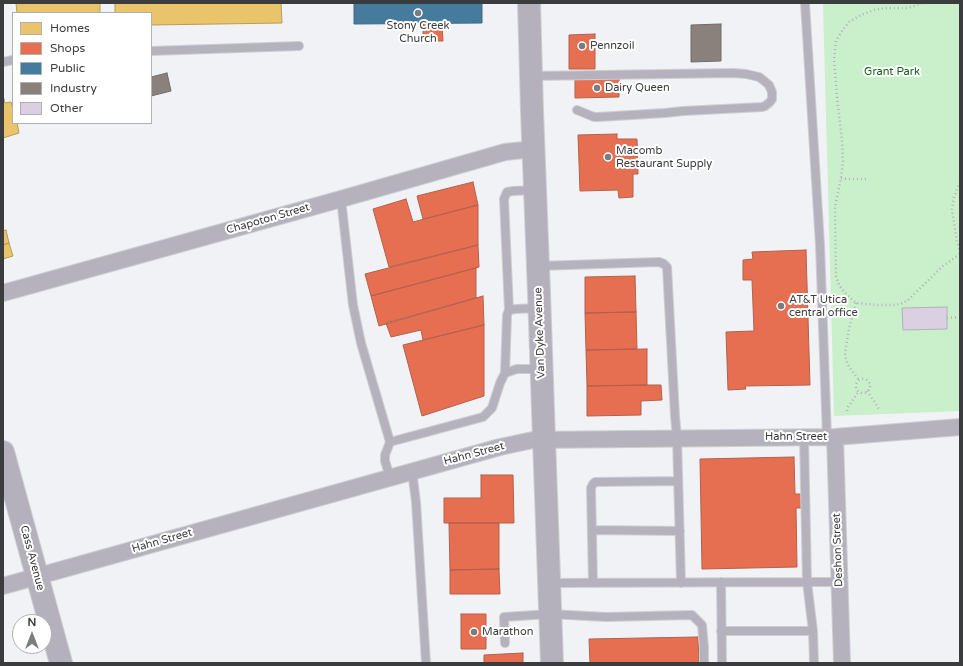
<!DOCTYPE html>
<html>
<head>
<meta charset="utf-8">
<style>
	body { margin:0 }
	#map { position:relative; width:963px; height:666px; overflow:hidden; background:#f0f2f5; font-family:"Varela Round",sans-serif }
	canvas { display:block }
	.frame { position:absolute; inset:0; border:4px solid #3b3c3e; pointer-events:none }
	.legend { position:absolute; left:12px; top:12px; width:140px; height:112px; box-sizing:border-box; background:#fff; border:1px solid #b1b1b2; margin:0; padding:5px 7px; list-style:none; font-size:12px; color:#3b3c3e }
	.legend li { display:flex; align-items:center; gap:8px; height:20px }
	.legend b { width:20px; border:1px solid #b1b1b2 }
	.north { position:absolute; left:12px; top:614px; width:40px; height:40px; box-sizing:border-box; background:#fff; border:1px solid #b1b1b2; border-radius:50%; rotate:0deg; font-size:11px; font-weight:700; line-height:16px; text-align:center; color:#3b3c3e }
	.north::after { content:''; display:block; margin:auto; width:14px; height:18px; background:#7a7c7e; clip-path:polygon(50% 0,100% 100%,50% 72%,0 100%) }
</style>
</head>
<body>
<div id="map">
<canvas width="963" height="666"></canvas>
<div class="frame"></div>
<ul class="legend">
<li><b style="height:11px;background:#e9c46a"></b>Homes</li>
<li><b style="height:11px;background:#e76f51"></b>Shops</li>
<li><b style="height:11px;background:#457b9d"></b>Public</li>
<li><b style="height:11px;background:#8a817c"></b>Industry</li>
<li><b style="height:11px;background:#dad0e1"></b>Other</li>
</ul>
<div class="north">N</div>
</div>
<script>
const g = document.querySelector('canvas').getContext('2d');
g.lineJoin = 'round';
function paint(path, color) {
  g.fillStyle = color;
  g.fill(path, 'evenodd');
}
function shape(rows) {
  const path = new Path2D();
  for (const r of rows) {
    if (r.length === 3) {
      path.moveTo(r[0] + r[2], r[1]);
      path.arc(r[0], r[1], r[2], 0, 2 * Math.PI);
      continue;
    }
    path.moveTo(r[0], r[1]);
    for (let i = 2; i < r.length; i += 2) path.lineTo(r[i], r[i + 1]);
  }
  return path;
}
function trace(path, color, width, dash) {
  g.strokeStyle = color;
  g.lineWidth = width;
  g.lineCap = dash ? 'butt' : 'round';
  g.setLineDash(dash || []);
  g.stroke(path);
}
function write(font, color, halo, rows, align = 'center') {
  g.font = font + ' "Varela Round",sans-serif';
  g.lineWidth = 4;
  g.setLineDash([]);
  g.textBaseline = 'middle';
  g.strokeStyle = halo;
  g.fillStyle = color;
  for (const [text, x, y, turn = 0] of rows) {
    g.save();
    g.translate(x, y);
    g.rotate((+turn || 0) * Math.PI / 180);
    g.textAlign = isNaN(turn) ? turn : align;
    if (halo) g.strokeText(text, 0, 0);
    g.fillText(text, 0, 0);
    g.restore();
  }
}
const green = shape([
	[823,3,960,3,960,411,834,416]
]);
const homes = shape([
	[16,3,100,3,100,13,17,13,16,3],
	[115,3,281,3,282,23,151,25,151,13,115,13,115,3],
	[4,99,5,103,11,102,13,109,13,123,17,123,19,133,3,138,3,100,4,99],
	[6,230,9,243,3,245,3,231,6,230],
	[9,243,13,256,3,259,3,245,9,243]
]);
const shops = shape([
	[423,24,442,24,443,41,423,41,423,24],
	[595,34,595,69,569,69,569,35,595,34],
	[619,78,619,97,575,98,575,79,619,78],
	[617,134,617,139,637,139,638,174,633,174,633,197,619,198,618,190,580,191,578,135,617,134],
	[473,182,478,205,423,219,417,196,473,182],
	[406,199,413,222,478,205,478,245,389,267,373,209,406,199],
	[478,245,479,267,371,296,365,274,478,245],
	[806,250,810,385,745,386,746,389,728,390,726,332,754,331,752,280,743,280,743,260,753,259,752,252,806,250],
	[476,268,476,298,379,326,371,296,476,268],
	[635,276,636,312,585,313,585,277,635,276],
	[483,296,484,325,423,340,421,330,391,337,386,323,483,296],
	[636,312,637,349,586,350,585,313,636,312],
	[484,325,484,396,422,416,403,345,484,325],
	[647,349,647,385,587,386,586,350,647,349],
	[647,385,661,385,662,400,641,401,641,415,587,416,587,386,647,385],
	[794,457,795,494,802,494,803,508,796,508,797,567,702,569,700,459,794,457],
	[481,475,513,475,514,523,444,523,444,498,481,498,481,475],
	[449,523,499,523,499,569,450,570,449,523],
	[499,569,500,594,450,594,450,570,499,569],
	[461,614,486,614,486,649,461,649,461,614],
	[698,637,699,663,590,663,589,639,698,637],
	[523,653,523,663,484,663,484,655,523,653]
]);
const public = shape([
	[354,3,482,3,482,23,354,24,354,3]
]);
const industry = shape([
	[721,24,721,61,691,62,691,25,721,24],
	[167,73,171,91,151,96,151,77,167,73]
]);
const building = shape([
	[947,307,947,329,903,330,902,308,947,307]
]);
const path = shape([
	[922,3,915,6,906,8,885,8,874,10,861,15,849,22,842,31,836,41,834,60,837,97,842,141,843,161,841,178,835,207,836,276,839,285,845,293,856,303,878,305,896,305,903,303,908,300,943,266,960,254],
	[841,178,846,179,866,179],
	[960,182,954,197,952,209,957,242,960,251],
	[856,303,849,329,845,353,846,360,849,367,859,380],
	[947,318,960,317],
	[863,386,7],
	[867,391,878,407,879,410],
	[847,411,848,407,859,391]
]);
const lane = shape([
	[805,3,820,245,827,437],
	[151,51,299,46],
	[3,62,13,60],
	[532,76,733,73,746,74,759,77,763,80,769,85,772,92,772,99,770,102,765,106,762,107,683,111,665,113,598,117,594,117,577,110],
	[341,199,353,305,361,343,390,442,385,455,385,461,390,477],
	[539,266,659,262,664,264,667,267,675,416,677,438,681,583],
	[509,310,504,199,507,192,513,191,535,190],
	[505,373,507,315,509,310,516,309,539,308],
	[390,442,483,417,492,408,500,383,505,373,517,369,540,369],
	[412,471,416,502,426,663],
	[592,530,680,531],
	[721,582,722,663],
	[549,583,807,582,804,437],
	[593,583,591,488,593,484,595,482,678,481],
	[721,631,813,631],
	[505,643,504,617,550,614,606,617,692,615,702,625,704,647,704,663],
	[814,663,813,631,807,582,839,582]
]);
const street = shape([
	[3,293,341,199,505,152,533,149],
	[835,437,842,663],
	[3,586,500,447,533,440,835,437,960,427]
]);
const secondary = shape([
	[529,3,532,111,539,293,544,439,552,663],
	[3,452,61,663]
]);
const markers = [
	[418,13,4,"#7a7c7e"],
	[582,46,4,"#7a7c7e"],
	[597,88,4,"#7a7c7e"],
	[608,157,4,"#7a7c7e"],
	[781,306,4,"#7a7c7e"],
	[474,632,4,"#7a7c7e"]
];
const poiNames = [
	["Stony Creek",418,26,"center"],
	["Church",418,39,"center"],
	["Pennzoil",590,46],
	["Dairy Queen",605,88],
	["Macomb",616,151],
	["Restaurant Supply",616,164],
	["AT&T Utica",789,300],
	["central office",789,313],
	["Marathon",482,632]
];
const parkNames = [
	["Grant Park",892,72]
];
const streetNames = [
	["Chapoton Street",268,219,-16],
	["Van Dyke Avenue",540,333,-92],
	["Hahn Street",796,437],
	["Hahn Street",474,454,-15],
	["Hahn Street",162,541,-16],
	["Deshon Street",838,550,-92],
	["Cass Avenue",32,558,75]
];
paint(green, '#caefcb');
paint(homes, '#e9c46a');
trace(homes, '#b59b5d', 1);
paint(shops, '#e76f51');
trace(shops, '#b3604b', 1);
paint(public, '#457b9d');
trace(public, '#426880', 1);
paint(industry, '#8a817c');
trace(industry, '#726c69', 1);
paint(building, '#dad0e1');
trace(building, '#b2b3b5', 1);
trace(lane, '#cdced0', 10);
trace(street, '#cdced0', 18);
trace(secondary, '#cdced0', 24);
trace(path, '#b4b1b9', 2.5, [1, 3]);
trace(lane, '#b6b2bd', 8);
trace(street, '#b6b2bd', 16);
trace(secondary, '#b4b1bc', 22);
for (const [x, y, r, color] of markers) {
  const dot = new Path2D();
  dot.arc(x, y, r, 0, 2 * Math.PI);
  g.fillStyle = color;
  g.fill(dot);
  trace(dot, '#fff', 1.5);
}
write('11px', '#3b3c3e', '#fff', poiNames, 'left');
write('11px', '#14601a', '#fff', parkNames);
write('11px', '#3b3c3e', '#fff', streetNames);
</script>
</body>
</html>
